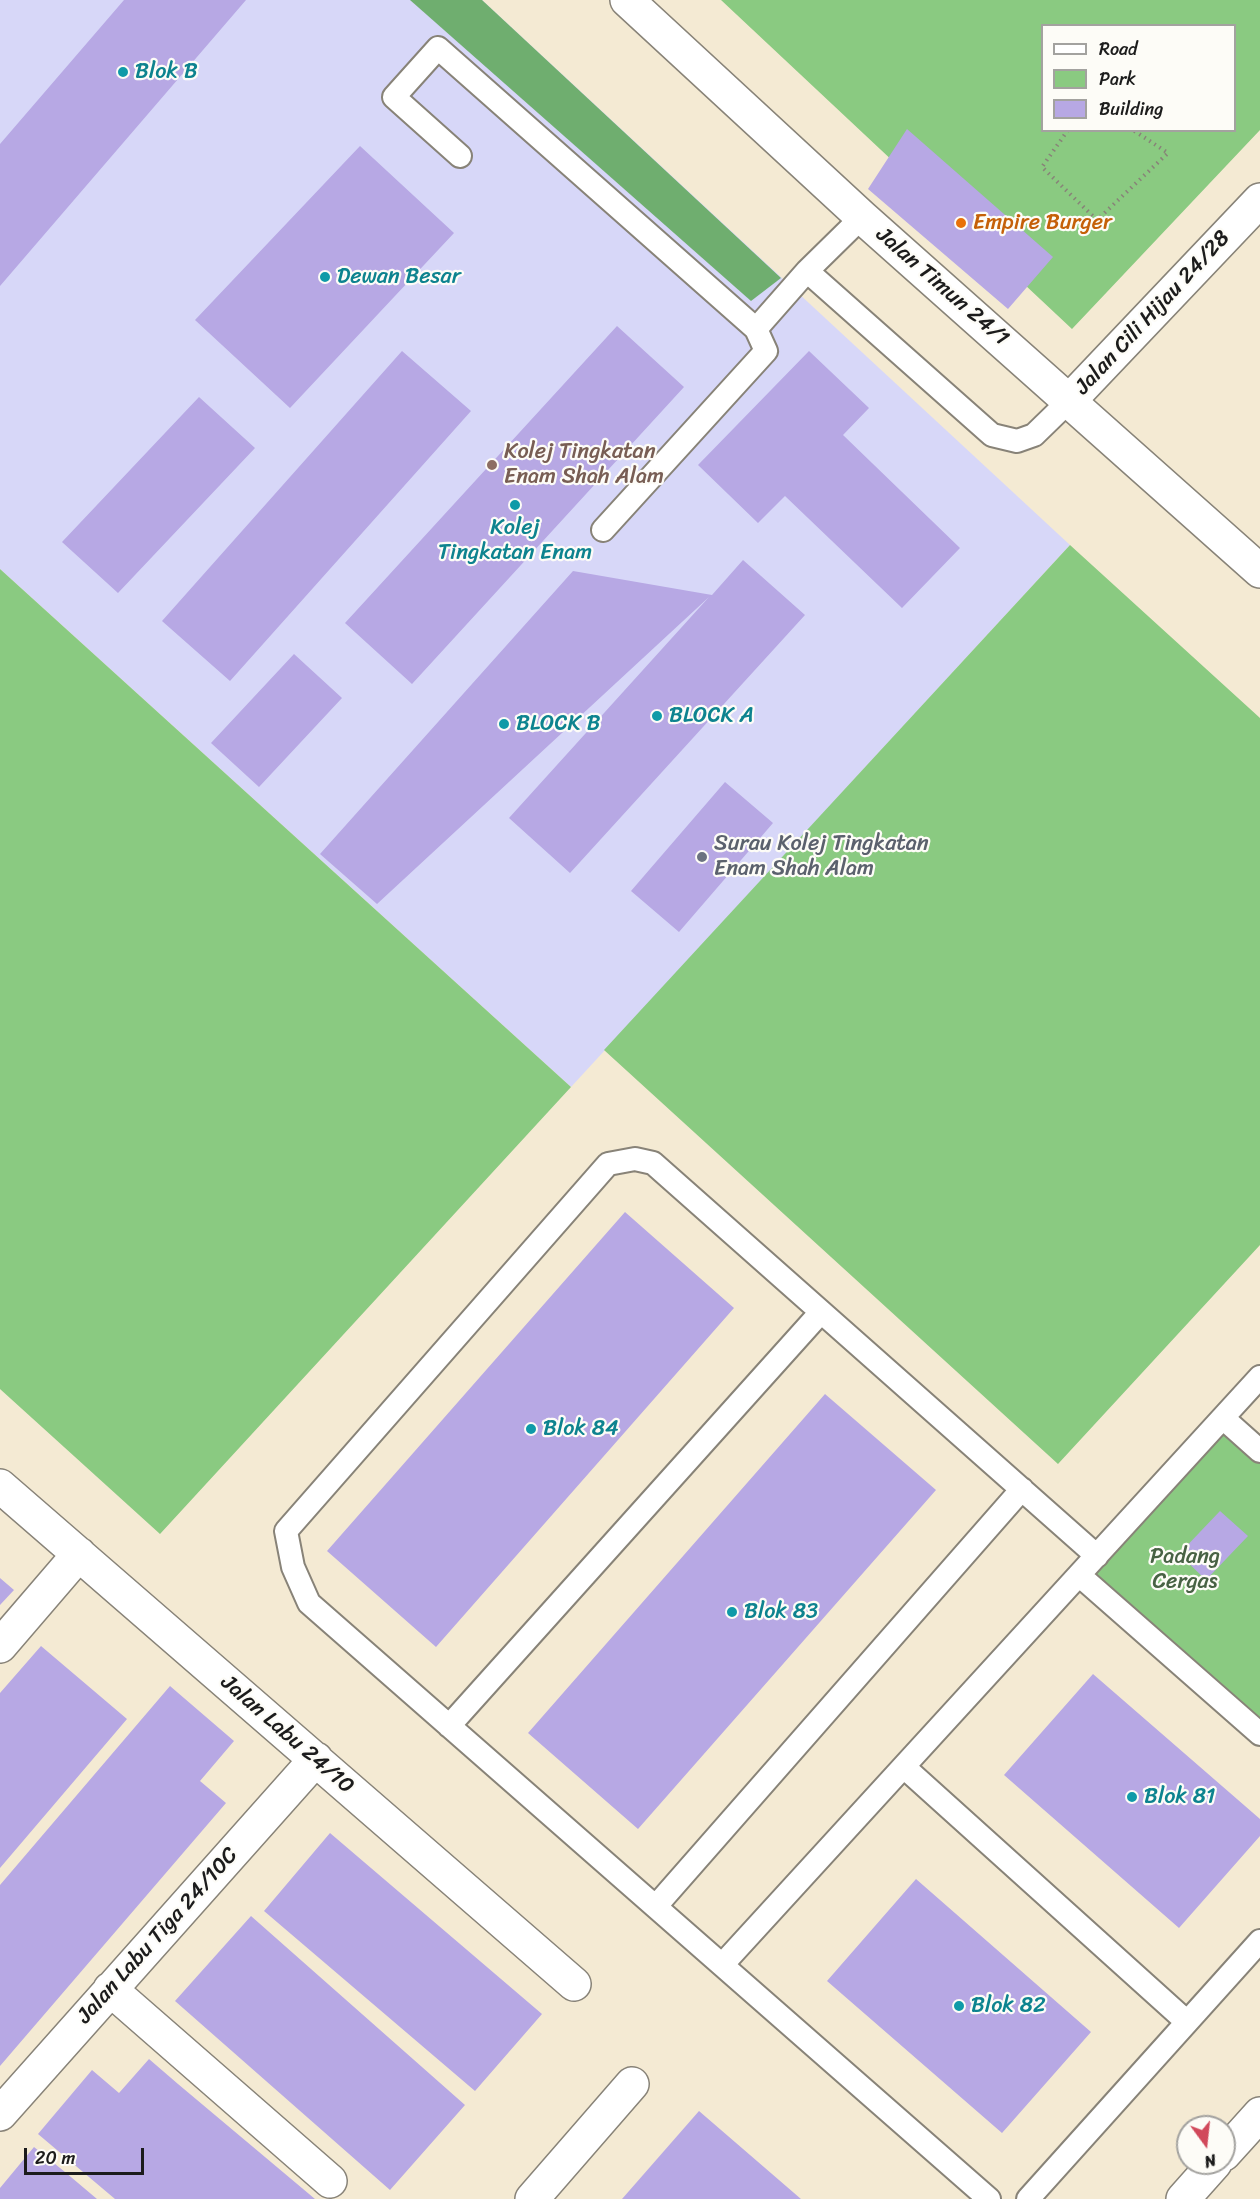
<!DOCTYPE html>
<html>
<head>
<meta charset="utf-8">
<style>
	body { margin:0 }
	#map { position:relative; width:1260px; height:2199px; overflow:hidden; background:#f4ead3; font-family:Sriracha,sans-serif }
	canvas { display:block }
	.legend { position:absolute; left:1041px; top:24px; width:195px; height:108px; box-sizing:border-box; background:#fdfcf7; border:2px solid #a3a29f; margin:0; padding:8px 10px; list-style:none; font-size:18px; color:#1c1c1c }
	.legend li { display:flex; align-items:center; gap:12px; height:30px }
	.legend b { width:30px; border:2px solid #a3a29f }
	.north { position:absolute; left:1176px; top:2115px; width:60px; height:60px; box-sizing:border-box; background:#fdfcf7; border:2px solid #a3a29f; border-radius:50%; rotate:165deg; font-size:16px; font-weight:700; line-height:24px; text-align:center; color:#1c1c1c }
	.north::after { content:''; display:block; margin:auto; width:21px; height:27px; background:#d1495b; clip-path:polygon(50% 0,100% 100%,50% 72%,0 100%) }
	.scale { position:absolute; left:24px; top:2148px; width:120px; height:27px; box-sizing:border-box; border:3px solid #1c1c1c; border-top:0; padding-left:8px; font-size:18px; line-height:21px; white-space:nowrap; color:#1c1c1c; -webkit-text-stroke:4px #fdfcf7; paint-order:stroke }
</style>
</head>
<body>
<div id="map">
<canvas width="1260" height="2199"></canvas>
<ul class="legend">
<li><b style="height:8px;background:#fff"></b>Road</li>
<li><b style="height:16px;background:#8aca81"></b>Park</li>
<li><b style="height:16px;background:#b7a8e4"></b>Building</li>
</ul>
<div class="north">N</div>
<div class="scale">20 m</div>
</div>
<script>
const g = document.querySelector('canvas').getContext('2d');
g.lineJoin = 'round';
function paint(path, color) {
  g.fillStyle = color;
  g.fill(path, 'evenodd');
}
function shape(rows) {
  const path = new Path2D();
  for (const r of rows) {
    path.moveTo(r[0], r[1]);
    for (let i = 2; i < r.length; i += 2) path.lineTo(r[i], r[i + 1]);
  }
  return path;
}
function trace(path, color, width, dash) {
  g.strokeStyle = color;
  g.lineWidth = width;
  g.lineCap = dash ? 'butt' : 'round';
  g.setLineDash(dash || []);
  g.stroke(path);
}
function write(font, color, halo, rows, align = 'center') {
  g.font = font + ' Sriracha,sans-serif';
  g.lineWidth = 4.5;
  g.setLineDash([]);
  g.textBaseline = 'middle';
  g.strokeStyle = halo;
  g.fillStyle = color;
  for (const [text, x, y, turn = 0] of rows) {
    g.save();
    g.translate(x, y);
    g.rotate((+turn || 0) * Math.PI / 180);
    g.textAlign = isNaN(turn) ? turn : align;
    if (halo) g.strokeText(text, 0, 0);
    g.fillText(text, 0, 0);
    g.restore();
  }
}
const built = shape([
	[0,0,482,0,1070,545,571,1087,0,569]
]);
const green = shape([
	[721,0,1260,0,1260,130,1072,329],
	[1042,26,1234,26,1234,130,1042,130],
	[1070,545,1260,718,1260,1245,1058,1464,604,1050],
	[0,569,571,1087,160,1534,0,1389],
	[1223,1418,1260,1451,1260,1734,1079,1575]
]);
const forest = shape([
	[410,0,482,0,781,278,751,301]
]);
const building = shape([
	[124,0,246,0,0,286,0,144],
	[907,129,1053,257,1008,309,868,189],
	[360,146,454,233,290,408,195,320],
	[617,326,684,387,412,684,345,623],
	[402,351,471,411,230,681,162,621],
	[809,351,869,408,843,435,960,548,902,608,785,496,758,523,698,465],
	[199,397,255,448,118,593,62,542],
	[743,560,805,615,570,873,509,818,709,597,377,904,320,854,573,571,712,595],
	[294,654,342,698,259,787,211,743],
	[725,782,773,823,679,932,631,891],
	[625,1212,734,1308,436,1647,327,1551],
	[825,1394,936,1490,638,1829,528,1733],
	[1220,1511,1248,1536,1206,1580,1179,1554],
	[0,1578,14,1590,0,1605],
	[41,1646,127,1719,0,1868,0,1693],
	[1093,1674,1260,1819,1260,1836,1179,1928,1004,1775],
	[170,1686,234,1741,200,1781,226,1803,0,2066,0,1885],
	[330,1833,542,2014,475,2091,264,1911],
	[916,1879,1091,2032,1002,2133,827,1981],
	[251,1916,465,2105,390,2190,175,2001],
	[149,2059,178,2084,315,2199,115,2199,38,2134,92,2070,119,2093],
	[699,2111,801,2199,622,2199],
	[34,2147,65,2172,97,2199,0,2199,0,2188]
]);
const path = shape([
	[1068,130,1042,167,1097,220,1168,153,1133,130]
]);
const lane = shape([
	[460,156,394,97,438,48,756,329,807,271],
	[862,217,807,271,992,435,1017,441,1034,435,1070,400],
	[603,530,766,351,756,329],
	[1223,1418,1260,1451],
	[1079,1575,1260,1734],
	[449,1726,821,1312],
	[904,1767,1187,2022],
	[656,1906,1022,1489],
	[722,1965,1260,1377],
	[989,2199,309,1603,293,1567,286,1531,608,1164,635,1159,653,1163,1097,1556],
	[1028,2199,1260,1941]
]);
const street = shape([
	[1070,400,1260,200],
	[0,1486,574,1984],
	[0,1646,79,1554],
	[110,1989,330,2181],
	[0,2114,316,1759],
	[1224,2154,1260,2114],
	[532,2199,632,2084],
	[1183,2199,1215,2163]
]);
const secondary = shape([
	[627,0,862,217,1260,571]
]);
const markers = [
	[123,72,6,"#0f9aa8"],
	[961,223,6,"#e8710a"],
	[325,277,6,"#0f9aa8"],
	[492,465,6,"#8d6e63"],
	[515,505,6,"#0f9aa8"],
	[657,716,6,"#0f9aa8"],
	[504,724,6,"#0f9aa8"],
	[702,857,6,"#6b7280"],
	[531,1429,6,"#0f9aa8"],
	[732,1612,6,"#0f9aa8"],
	[1132,1797,6,"#0f9aa8"],
	[959,2006,6,"#0f9aa8"]
];
const cultureNames = [
	["Blok B",135,72],
	["Dewan Besar",337,277],
	["Kolej",515,528,"center"],
	["Tingkatan Enam",515,553,"center"],
	["BLOCK A",669,716],
	["BLOCK B",516,724],
	["Blok 84",543,1429],
	["Blok 83",744,1612],
	["Blok 81",1144,1797],
	["Blok 82",971,2006]
];
const foodNames = [
	["Empire Burger",973,223]
];
const streetNames = [
	["Jalan Timun 24/1",942,287,41],
	["Jalan Cili Hijau 24/28",1153,313,-47],
	["Jalan Labu 24/10",287,1735,41],
	["Jalan Labu Tiga 24/10C",158,1936,-48]
];
const educationNames = [
	["Kolej Tingkatan",504,452],
	["Enam Shah Alam",504,477]
];
const worshipNames = [
	["Surau Kolej Tingkatan",714,844],
	["Enam Shah Alam",714,869]
];
const parkNames = [
	["Padang",1185,1557],
	["Cergas",1185,1582]
];
paint(built, '#d7d7f8');
paint(green, '#8aca81');
paint(forest, '#6fae6f');
paint(building, '#b7a8e4');
trace(lane, '#888378', 26);
trace(street, '#888378', 36);
trace(secondary, '#888378', 36);
trace(path, '#888378', 4, [1.5, 4.5]);
trace(lane, '#fff', 22);
trace(street, '#fff', 33);
trace(secondary, '#fff', 33);
for (const [x, y, r, color] of markers) {
  const dot = new Path2D();
  dot.arc(x, y, r, 0, 2 * Math.PI);
  g.fillStyle = color;
  g.fill(dot);
  trace(dot, '#fdfcf7', 2);
}
write('22px', '#0d838f', '#fdfcf7', cultureNames, 'left');
write('22px', '#c56008', '#fdfcf7', foodNames, 'left');
write('22px', '#1c1c1c', '#fdfcf7', streetNames);
write('22px', '#785e54', '#fdfcf7', educationNames, 'left');
write('22px', '#5b616d', '#fdfcf7', worshipNames, 'left');
write('22px', '#486244', '#fdfcf7', parkNames);
</script>
</body>
</html>
